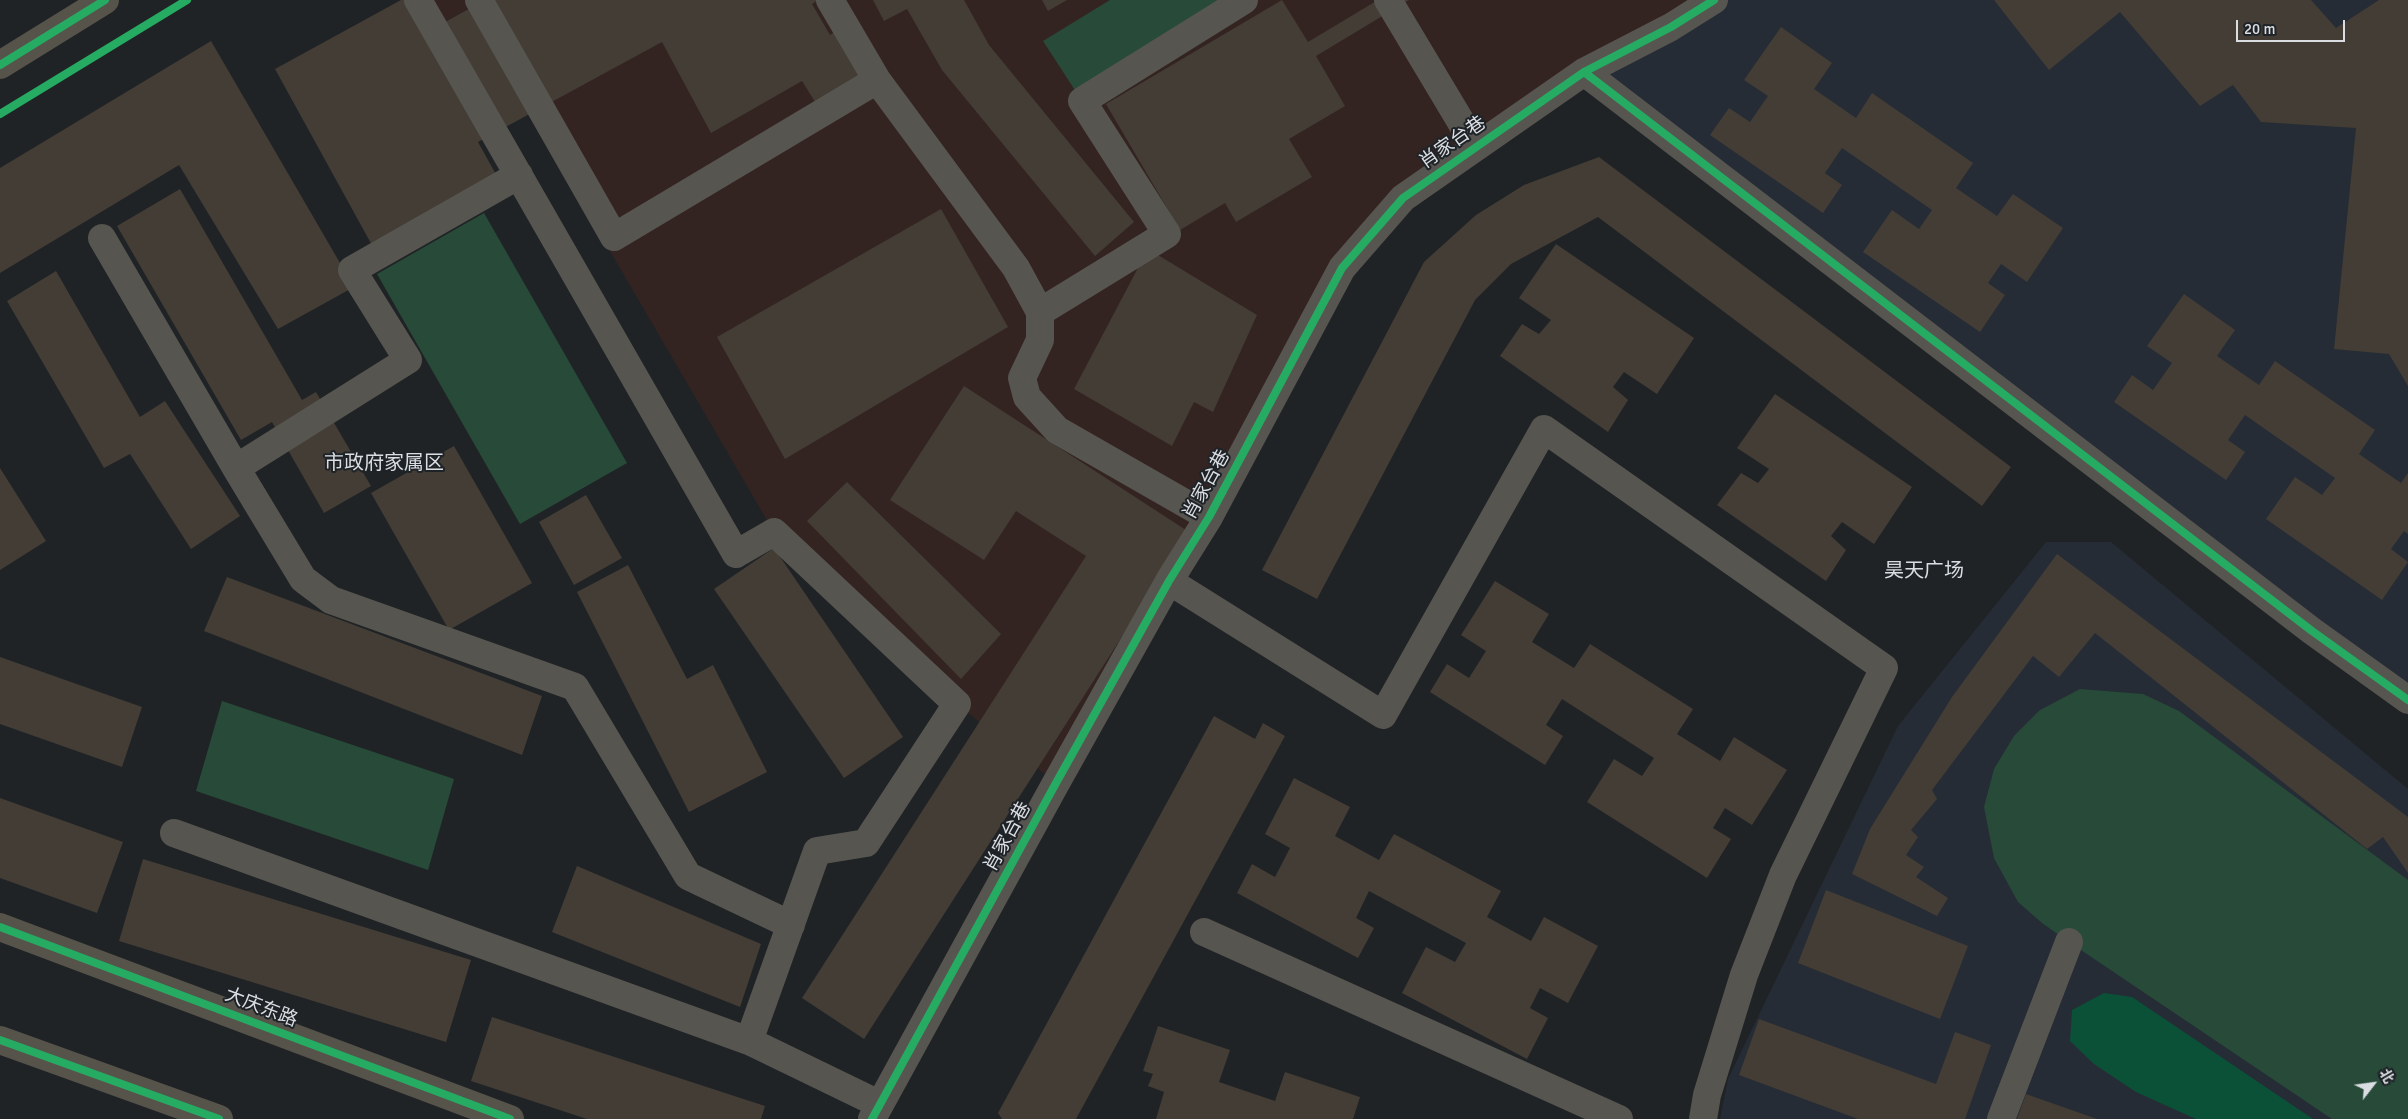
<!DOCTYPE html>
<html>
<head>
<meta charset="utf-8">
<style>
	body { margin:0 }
	#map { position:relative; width:2408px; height:1119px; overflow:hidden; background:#202326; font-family:Signika,"Noto Sans SC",sans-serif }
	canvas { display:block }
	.north { position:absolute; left:2348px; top:1059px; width:50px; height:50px; -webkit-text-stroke:4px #1e2328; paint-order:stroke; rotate:60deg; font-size:14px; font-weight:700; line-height:20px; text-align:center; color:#dadde1 }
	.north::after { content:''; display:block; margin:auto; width:18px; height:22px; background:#dadde1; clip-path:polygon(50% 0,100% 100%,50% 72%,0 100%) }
	.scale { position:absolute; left:2236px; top:20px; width:109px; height:22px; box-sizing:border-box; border:2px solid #dadde1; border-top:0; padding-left:6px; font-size:15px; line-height:18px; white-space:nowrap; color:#dadde1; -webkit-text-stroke:4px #1e2328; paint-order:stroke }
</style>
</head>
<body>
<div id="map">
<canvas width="2408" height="1119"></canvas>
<div class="north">北</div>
<div class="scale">20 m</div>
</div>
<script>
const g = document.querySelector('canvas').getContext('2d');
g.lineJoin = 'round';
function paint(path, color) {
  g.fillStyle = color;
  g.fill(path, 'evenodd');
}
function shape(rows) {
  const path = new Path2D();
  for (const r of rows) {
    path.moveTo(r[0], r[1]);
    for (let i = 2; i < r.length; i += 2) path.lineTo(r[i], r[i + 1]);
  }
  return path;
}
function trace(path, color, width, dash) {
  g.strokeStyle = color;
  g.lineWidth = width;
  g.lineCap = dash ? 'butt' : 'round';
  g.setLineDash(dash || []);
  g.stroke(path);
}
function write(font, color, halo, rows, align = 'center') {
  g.font = font + ' Signika,"Noto Sans SC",sans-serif';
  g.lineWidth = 4;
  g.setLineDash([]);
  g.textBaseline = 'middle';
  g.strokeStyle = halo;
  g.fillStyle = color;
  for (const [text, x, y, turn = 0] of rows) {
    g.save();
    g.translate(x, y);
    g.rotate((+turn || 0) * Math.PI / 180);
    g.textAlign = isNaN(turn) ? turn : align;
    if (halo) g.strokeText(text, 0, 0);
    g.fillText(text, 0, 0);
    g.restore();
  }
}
const built = shape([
	[1714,0,2408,0,2408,700,1584,72],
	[2046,542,2111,542,2408,789,2408,1119,1720,1119,1728,1079,1898,726]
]);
const medical = shape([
	[418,0,1714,0,1403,198,1342,268,1056,783,957,704,774,532,530,114,472,7,434,28]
]);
const green = shape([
	[1110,0,1244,0,1082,101,1043,41],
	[484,213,627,463,520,524,377,274],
	[2080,689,2143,694,2179,711,2408,880,2408,1119,2332,1119,2069,942,2042,923,2018,902,1994,858,1984,807,1994,769,2014,736,2040,710],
	[222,701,454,779,428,870,196,791]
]);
const forest = shape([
	[2104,993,2132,997,2313,1119,2196,1119,2136,1092,2094,1064,2070,1041,2072,1010]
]);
const building = shape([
	[401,0,406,0,425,33,485,0,818,0,812,4,830,35,840,29,868,76,817,105,802,81,711,133,662,42,478,142,498,178,373,247,275,69],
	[873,0,964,0,989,45,1134,222,1095,256,942,70,907,9,884,21],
	[1042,0,1067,0,1048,11],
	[1282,0,1308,42,1378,0,1409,0,1316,56,1345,106,1289,139,1312,177,1236,222,1225,203,1180,230,1106,104],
	[1994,0,2311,0,2336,28,2379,0,2408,0,2408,386,2389,354,2334,349,2356,128,2261,122,2233,85,2200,106,2120,12,2049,70],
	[1781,27,1832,63,1814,89,1856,118,1872,93,1973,163,1956,188,1997,216,2013,194,2063,228,2027,282,2001,264,1988,283,2005,295,1980,332,1863,252,1892,210,1919,229,1932,210,1842,148,1825,173,1842,185,1823,213,1710,135,1729,108,1750,122,1768,96,1744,80],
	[211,41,354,287,278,329,179,165,0,273,0,168],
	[1599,157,2011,467,1982,506,1598,217,1511,264,1475,300,1317,599,1262,570,1424,262,1476,215,1524,185],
	[180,189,302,400,316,392,371,486,324,513,272,422,241,440,117,226],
	[941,209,1008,327,785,459,717,337],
	[1556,244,1694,338,1657,394,1624,372,1613,387,1628,400,1608,432,1500,356,1522,324,1539,334,1551,320,1519,298],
	[1148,249,1257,315,1213,412,1194,402,1172,446,1074,389],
	[56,271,140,417,165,401,240,516,191,549,130,454,104,468,7,301],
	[2184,294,2235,330,2217,356,2259,385,2275,361,2375,430,2359,454,2401,483,2408,473,2408,534,2404,531,2391,549,2408,562,2382,600,2266,519,2295,477,2322,495,2335,478,2245,415,2228,440,2245,452,2226,480,2114,402,2132,375,2153,390,2172,363,2147,346],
	[964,386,1189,532,864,1039,802,998,1086,556,1016,511,984,560,890,500],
	[1775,394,1912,487,1874,544,1842,522,1831,536,1846,550,1826,581,1717,505,1741,473,1758,483,1769,469,1737,448],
	[454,446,532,583,449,630,371,493],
	[0,468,46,541,0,570],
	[847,482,1001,634,961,679,807,521],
	[586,495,622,558,574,585,539,522],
	[774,548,903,737,844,778,714,589],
	[2057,554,2408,817,2408,873,2383,837,2367,849,2095,633,2059,677,2033,656,1932,790,1937,799,1911,830,1918,837,1906,855,1924,867,1916,877,1948,898,1937,916,1852,874,1870,829,1952,697],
	[628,565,687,679,713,665,767,772,689,812,577,592],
	[227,577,542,696,522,755,204,631],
	[1495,581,1549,614,1532,642,1574,668,1590,644,1693,709,1677,734,1720,761,1734,737,1787,770,1752,825,1725,808,1713,828,1731,839,1707,878,1587,802,1614,759,1642,776,1654,758,1562,699,1546,725,1563,736,1545,765,1430,692,1447,664,1469,678,1486,651,1461,635],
	[0,657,142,707,122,767,0,724],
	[1214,716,1255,739,1263,723,1285,736,1076,1119,1002,1119,998,1113],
	[1294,778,1350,807,1335,836,1379,860,1394,834,1501,891,1487,917,1531,941,1544,917,1598,946,1568,1003,1540,988,1530,1008,1548,1018,1527,1059,1402,993,1426,947,1455,962,1466,943,1369,891,1356,918,1374,928,1358,958,1237,893,1252,864,1275,877,1290,848,1265,834],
	[0,798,123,842,97,913,0,878],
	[143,859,471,960,446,1042,119,941],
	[577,866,761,944,740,1007,552,932],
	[1826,890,1968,946,1940,1019,1798,963],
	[492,1017,765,1106,761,1119,587,1119,471,1081],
	[1759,1019,1936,1084,1955,1032,1991,1045,1965,1119,1858,1119,1739,1075],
	[1158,1026,1230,1050,1219,1082,1275,1101,1285,1072,1360,1097,1353,1119,1156,1119,1164,1092,1148,1086,1153,1074,1143,1071],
	[2026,1094,2097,1119,2017,1119]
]);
const minor = shape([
	[418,0,736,554,774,532,957,704,866,843,817,851,749,1041,879,1104],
	[479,0,614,237,877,80,1016,268,1040,312,1040,340,1022,378,1027,397,1057,430,1209,517],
	[830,0,877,80],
	[1388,0,1476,147],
	[1584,72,2312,631,2408,700],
	[102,238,236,468,408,360,352,270,519,175],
	[1040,312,1167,234,1082,101,1244,0],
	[236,468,303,579,331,600,575,687,688,876,791,925],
	[1169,581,1383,715,1544,429,1884,668,1783,875,1744,975,1707,1095,1703,1119],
	[174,833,749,1041],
	[1204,932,1619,1119],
	[872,1119,1056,783,1169,581,1209,517,1342,268,1403,198,1584,72,1671,27,1714,0],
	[2001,1119,2069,942]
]);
const major = shape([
	[0,65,105,0],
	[0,927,510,1119],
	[0,1040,219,1119]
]);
const cycleway = shape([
	[0,65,105,0],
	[1584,72,2312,631,2408,700],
	[0,114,187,0],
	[0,927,510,1119],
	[0,1040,219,1119],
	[872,1119,1056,783,1169,581,1209,517,1342,268,1403,198,1584,72,1671,27,1714,0]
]);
const streetNames = [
	["肖家台巷",1453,143,-35],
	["肖家台巷",1207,485,-61],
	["肖家台巷",1008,837,-61],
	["大庆东路",261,1008,21]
];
const neighbourhoodNames = [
	["市政府家属区",384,464],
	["昊天广场",1924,572]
];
paint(built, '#252c35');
paint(medical, '#342421');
paint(green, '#274a39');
paint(forest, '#0b5137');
paint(building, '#433d35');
trace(minor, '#575550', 28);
trace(major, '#56534a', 28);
trace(cycleway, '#26ab63', 8);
write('19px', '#dadde1', '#1e2328', streetNames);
write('20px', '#dadde1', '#1e2328', neighbourhoodNames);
</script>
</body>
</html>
